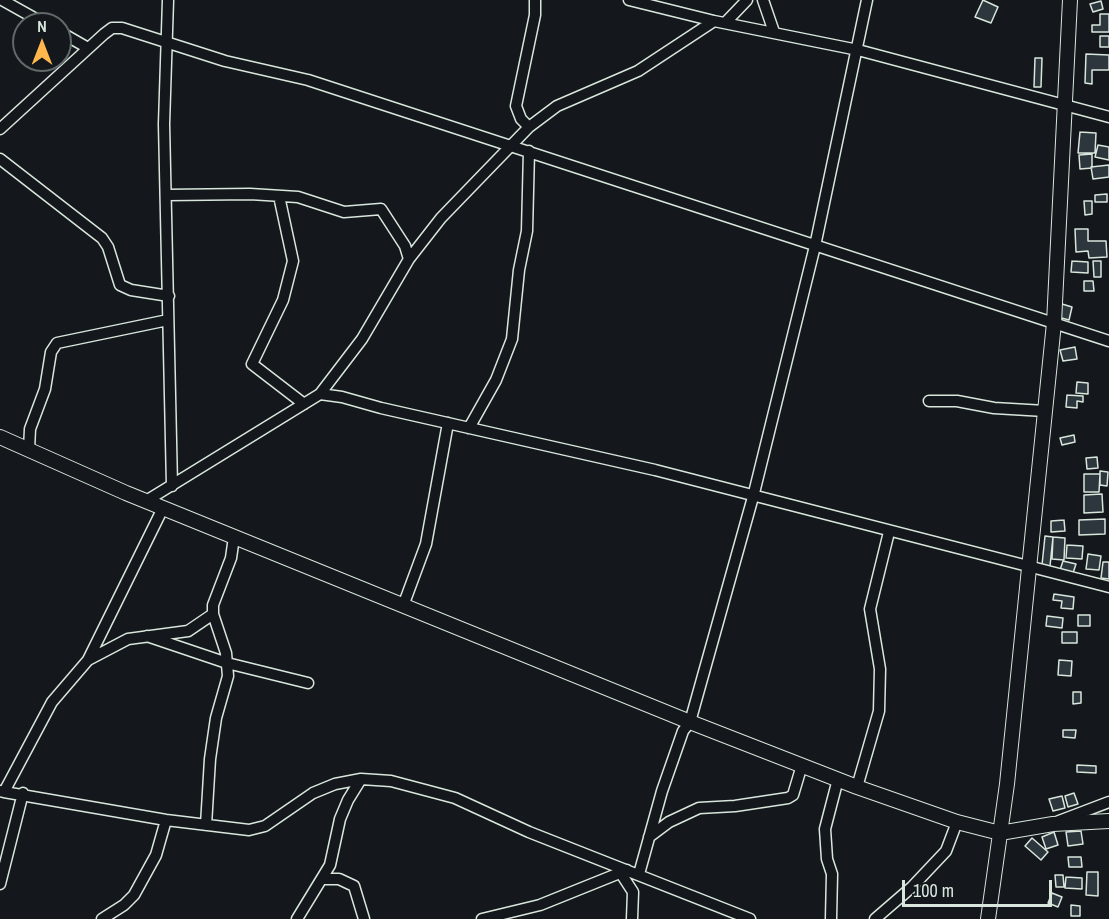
<!DOCTYPE html>
<html>
<head>
<meta charset="utf-8">
<style>
	body { margin:0 }
	#map { position:relative; width:1109px; height:919px; overflow:hidden; background:#14181c; font-family:"Archivo Narrow",sans-serif }
	canvas { display:block }
	.north { position:absolute; left:12px; top:12px; width:60px; height:60px; box-sizing:border-box; background:#14181c; border:2px solid #626a69; border-radius:50%; rotate:0deg; font-size:16px; font-weight:700; line-height:24px; text-align:center; color:#d8e6dc }
	.north::after { content:''; display:block; margin:auto; width:21px; height:27px; background:#ffb74d; clip-path:polygon(50% 0,100% 100%,50% 72%,0 100%) }
	.scale { position:absolute; left:902px; top:880px; width:150px; height:27px; box-sizing:border-box; border:3px solid #d8e6dc; border-top:0; padding-left:8px; font-size:18px; line-height:21px; white-space:nowrap; color:#d8e6dc; -webkit-text-stroke:4px #14181c; paint-order:stroke }
</style>
</head>
<body>
<div id="map">
<canvas width="1109" height="919"></canvas>
<div class="north">N</div>
<div class="scale">100 m</div>
</div>
<script>
const g = document.querySelector('canvas').getContext('2d');
g.lineJoin = 'round';
function paint(path, color) {
  g.fillStyle = color;
  g.fill(path, 'evenodd');
}
function shape(rows) {
  const path = new Path2D();
  for (const r of rows) {
    path.moveTo(r[0], r[1]);
    for (let i = 2; i < r.length; i += 2) path.lineTo(r[i], r[i + 1]);
  }
  return path;
}
function trace(path, color, width, dash) {
  g.strokeStyle = color;
  g.lineWidth = width;
  g.lineCap = dash ? 'butt' : 'round';
  g.setLineDash(dash || []);
  g.stroke(path);
}
const building = shape([
	[983,0,998,7,991,23,975,17,983,0],
	[1101,1,1103,9,1093,12,1090,4,1101,1],
	[1100,14,1109,14,1109,32,1092,32,1092,25,1100,25,1100,14],
	[1100,36,1109,36,1109,47,1100,47,1100,36],
	[1086,54,1109,55,1109,70,1092,70,1092,84,1085,83,1086,54],
	[1035,58,1042,58,1041,87,1034,87,1035,58],
	[1080,132,1096,133,1095,153,1078,153,1080,132],
	[1098,145,1109,147,1109,160,1095,157,1098,145],
	[1092,154,1092,168,1080,169,1079,155,1092,154],
	[1109,165,1109,177,1093,179,1091,167,1109,165],
	[1107,194,1107,202,1095,202,1095,195,1107,194],
	[1084,201,1092,201,1092,214,1085,215,1084,201],
	[1075,229,1088,229,1088,241,1106,241,1107,257,1089,258,1088,251,1076,252,1075,229],
	[1072,261,1088,262,1088,273,1071,272,1072,261],
	[1093,261,1101,261,1101,277,1094,277,1093,261],
	[1084,281,1093,281,1094,291,1084,291,1084,281],
	[1062,304,1072,307,1069,320,1058,317,1062,304],
	[1075,347,1077,359,1063,361,1060,350,1075,347],
	[1077,382,1088,383,1088,394,1076,393,1077,382],
	[1067,395,1083,396,1083,402,1077,401,1077,408,1066,407,1067,395],
	[1074,435,1075,442,1062,445,1060,438,1074,435],
	[1097,457,1098,468,1087,469,1086,458,1097,457],
	[1100,471,1108,472,1107,486,1100,485,1100,471],
	[1084,474,1100,474,1099,492,1084,492,1084,474],
	[1102,494,1103,512,1084,513,1084,495,1102,494],
	[1105,519,1105,534,1079,535,1079,520,1105,519],
	[1064,520,1065,531,1051,532,1051,521,1064,520],
	[1045,536,1053,537,1050,566,1042,565,1045,536],
	[1053,537,1065,538,1064,560,1052,559,1053,537],
	[1067,545,1083,546,1082,559,1066,558,1067,545],
	[1088,554,1101,556,1099,570,1086,569,1088,554],
	[1063,561,1076,564,1073,573,1060,570,1063,561],
	[1103,562,1109,562,1109,579,1101,578,1103,562],
	[1054,594,1074,597,1073,609,1061,608,1062,601,1053,600,1054,594],
	[1078,615,1090,615,1090,626,1078,626,1078,615],
	[1047,616,1063,618,1062,628,1046,626,1047,616],
	[1062,632,1077,632,1077,643,1062,643,1062,632],
	[1059,660,1072,661,1071,676,1058,675,1059,660],
	[1073,692,1081,692,1081,703,1073,704,1073,692],
	[1063,730,1076,730,1075,738,1063,737,1063,730],
	[1077,765,1096,766,1096,773,1077,772,1077,765],
	[1074,793,1078,804,1068,807,1065,796,1074,793],
	[1062,796,1065,808,1053,811,1049,799,1062,796],
	[1081,831,1083,844,1068,846,1066,832,1081,831],
	[1054,832,1058,845,1046,849,1042,837,1054,832],
	[1032,838,1048,852,1041,860,1025,846,1032,838],
	[1068,857,1081,857,1082,867,1069,867,1068,857],
	[1087,872,1098,872,1098,896,1086,895,1087,872],
	[1055,875,1063,875,1064,887,1056,887,1055,875],
	[1066,877,1082,878,1082,889,1065,888,1066,877],
	[1052,893,1062,897,1058,907,1048,903,1052,893],
	[1071,905,1080,906,1080,916,1071,916,1071,905]
]);
const minor = shape([
	[2,0,45,24],
	[168,0,164,124,172,486],
	[629,0,714,21,858,50,1109,117],
	[763,0,774,32],
	[725,23,747,0],
	[60,32,88,48],
	[529,127,521,119,516,106,535,15,535,0],
	[0,129,104,34,112,28,122,28,225,61,308,80,1109,341],
	[0,159,102,238,108,247,120,285,131,290,169,296],
	[167,195,250,194,298,197,344,212,381,209,405,246,409,259],
	[279,196,293,261,283,300,252,364,304,404],
	[320,394,342,397,381,408,655,470,1109,587],
	[929,401,957,401,994,408,1045,411],
	[469,428,496,380,512,339,519,270,527,231,529,151],
	[29,449,30,429,45,389,51,352,57,343,168,320],
	[146,501,320,394,362,339,409,259,441,218,529,127,557,106,638,71,714,21],
	[403,606,426,544,448,423],
	[147,636,227,663,308,683],
	[88,660,128,639,188,631,213,614],
	[857,787,879,711,880,669,870,609,889,532],
	[0,791,4,792,52,702,88,660,163,508],
	[4,792,166,820,249,830,265,826,313,793,335,784,361,779,391,781,455,798,529,832,750,919],
	[1059,821,1109,802],
	[206,825,210,759,216,718,228,676,226,653,213,614,213,605,231,558,234,537],
	[649,837,669,822,699,808,735,806,788,798,793,795,802,765],
	[620,872,633,892,632,919],
	[639,874,662,791,683,731,690,722,753,497,815,246,867,0],
	[323,879,339,879,354,886,364,919],
	[0,884,23,793],
	[102,919,124,905,134,895,156,855,166,820],
	[297,919,330,865,340,819,348,800,361,779],
	[482,919,540,905,627,870],
	[831,919,832,874,827,859,825,829,838,779],
	[875,919,912,887,946,851,957,822]
]);
const major = shape([
	[0,437,126,493,690,722,857,787,957,822,1000,833,1053,824,1109,821],
	[988,919,1007,784,1054,323,1070,0]
]);
paint(building, '#2c363c');
trace(building, '#d8e6dc', 1.5);
trace(minor, '#d8e6dc', 13);
trace(major, '#d8e6dc', 16);
trace(minor, '#14181c', 10);
trace(major, '#14181c', 14);
</script>
</body>
</html>
